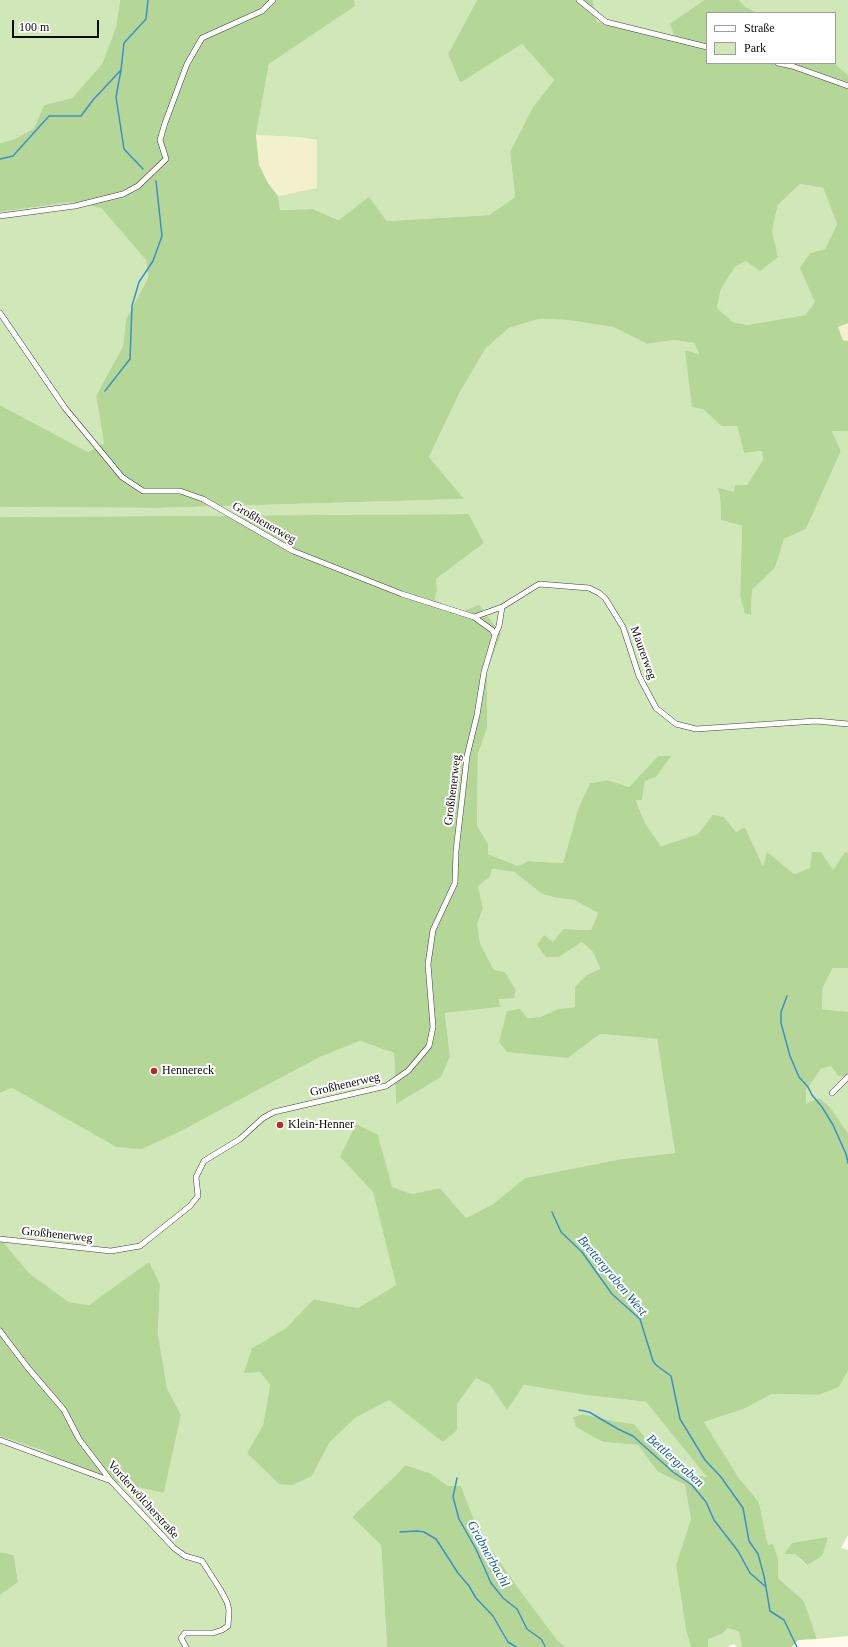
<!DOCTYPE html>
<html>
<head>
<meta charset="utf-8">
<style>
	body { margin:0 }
	#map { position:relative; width:848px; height:1647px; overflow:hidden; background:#fefbec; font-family:"Times New Roman",serif }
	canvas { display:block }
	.legend { position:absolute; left:706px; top:12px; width:130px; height:52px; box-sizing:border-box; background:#fff; border:1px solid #9e9e9e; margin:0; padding:5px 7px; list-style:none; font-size:12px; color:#0c0c0c }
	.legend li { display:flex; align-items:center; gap:8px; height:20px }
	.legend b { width:20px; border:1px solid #9e9e9e }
	.scale { position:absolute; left:12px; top:20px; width:87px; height:18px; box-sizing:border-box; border:2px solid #0c0c0c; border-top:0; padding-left:5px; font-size:12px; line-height:14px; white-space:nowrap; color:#0c0c0c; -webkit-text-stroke:3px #fff; paint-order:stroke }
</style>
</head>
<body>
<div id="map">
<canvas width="848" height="1647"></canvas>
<ul class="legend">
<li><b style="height:5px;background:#fff"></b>Straße</li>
<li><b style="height:11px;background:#d0e7b7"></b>Park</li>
</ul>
<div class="scale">100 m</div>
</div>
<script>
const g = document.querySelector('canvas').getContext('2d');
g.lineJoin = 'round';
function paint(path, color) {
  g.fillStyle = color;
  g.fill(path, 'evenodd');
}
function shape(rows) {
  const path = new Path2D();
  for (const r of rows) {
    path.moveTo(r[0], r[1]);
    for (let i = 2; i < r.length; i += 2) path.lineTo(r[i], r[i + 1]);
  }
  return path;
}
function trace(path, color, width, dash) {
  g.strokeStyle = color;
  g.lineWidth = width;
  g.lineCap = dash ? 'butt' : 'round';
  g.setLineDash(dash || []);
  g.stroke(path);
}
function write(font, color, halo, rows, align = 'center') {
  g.font = font + ' "Times New Roman",serif';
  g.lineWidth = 4;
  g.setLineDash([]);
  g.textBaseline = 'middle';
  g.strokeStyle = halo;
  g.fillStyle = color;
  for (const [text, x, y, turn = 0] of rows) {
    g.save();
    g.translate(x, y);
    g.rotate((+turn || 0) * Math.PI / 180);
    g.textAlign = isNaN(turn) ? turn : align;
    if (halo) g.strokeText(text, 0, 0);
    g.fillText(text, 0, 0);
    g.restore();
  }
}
const farmland = shape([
	[256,135,299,137,317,140,317,188,278,196,268,183,259,165],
	[848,323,848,341,844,340,838,327]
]);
const green = shape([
	[0,0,120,0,116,27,102,64,72,98,44,105,34,128,15,139,0,143],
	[354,0,477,0,448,54,460,83,522,44,554,80,533,107,510,152,515,197,489,215,387,221,369,198,340,220,313,209,280,210,278,196,317,188,317,140,299,137,256,135,269,64,354,6],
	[593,0,704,0,687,12,675,35,597,22],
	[739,0,848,0,848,75,834,63,835,13,758,13,745,7],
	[800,184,823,188,837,224,825,249,810,253,815,302,805,315,747,325,733,322,717,308,721,289,735,267,746,261,778,257,772,231,778,205],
	[71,202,101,208,146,260,148,278,126,319,123,346,96,396,104,443,88,452,0,405,0,212],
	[539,319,567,320,613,327,647,344,674,340,694,343,699,355,685,350,703,409,721,426,737,426,744,453,762,451,764,460,747,485,734,492,717,487,720,497,721,520,742,526,740,596,751,614,752,590,775,568,784,539,806,529,841,451,832,431,848,431,848,853,845,853,833,870,810,868,794,874,767,853,763,866,745,827,736,832,724,817,698,834,661,846,645,823,636,799,642,800,645,781,670,756,658,756,629,787,608,780,590,783,578,809,563,863,528,861,518,866,488,854,488,844,477,825,478,754,487,728,487,670,500,634,461,612,435,600,437,590,436,579,484,543,469,514,0,517,0,507,158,508,463,499,429,457,460,392,486,348,509,328],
	[492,869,514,872,542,894,556,898,574,900,598,913,591,930,565,929,559,957,582,942,593,952,600,970,587,975,575,1007,558,1009,540,1017,526,1018,520,1010,507,1011,568,1058,600,1034,657,1039,675,1153,621,1159,525,1178,493,1204,466,1218,440,1188,412,1194,391,1187,378,1135,340,1157,373,1192,396,1285,358,1308,314,1299,286,1328,252,1348,260,1371,270,1385,263,1425,247,1453,312,1476,330,1442,355,1418,389,1399,457,1430,457,1404,476,1378,490,1385,507,1409,524,1385,585,1395,646,1402,708,1477,684,1472,663,1458,634,1424,614,1421,583,1414,574,1417,603,1442,638,1445,658,1472,685,1485,692,1519,676,1565,686,1631,691,1647,566,1647,558,1641,522,1593,479,1532,461,1486,448,1486,430,1473,405,1465,396,1475,352,1517,381,1545,387,1647,0,1647,0,1595,18,1581,14,1555,0,1552,0,1436,44,1451,89,1477,164,1493,181,1415,167,1388,158,1334,160,1284,149,1263,89,1305,69,1302,29,1273,0,1238,0,1093,12,1088,116,1147,185,1129,320,1057,360,1041,394,1053,396,1104,450,1056,445,1013,500,1007,499,999,516,990,505,972,494,970,480,943,476,924,483,908,478,886,490,877],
	[833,968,848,968,848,1012,822,1009,823,987],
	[831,1066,838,1076,848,1078,848,1133,830,1107,806,1104,806,1090,809,1085,821,1069],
	[848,1371,848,1535,841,1548,848,1550,848,1636,817,1639,804,1601,778,1578,778,1559,768,1545,759,1502,739,1478,704,1422,744,1409,772,1394,819,1395,839,1387],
	[828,1537,806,1565,795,1554,784,1553],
	[728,1628,739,1632,742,1647,737,1647,734,1644,727,1647,708,1647,707,1639,722,1634]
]);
const forest = shape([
	[120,0,354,0,355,6,269,64,256,135,259,165,268,183,278,196,280,210,313,209,339,220,369,197,387,221,489,215,515,197,510,152,533,107,554,80,522,44,460,83,448,54,477,0,593,0,597,22,674,35,670,24,704,0,739,0,745,7,758,13,707,13,707,63,834,63,848,75,848,323,838,327,843,340,848,341,848,431,832,431,841,451,806,529,784,539,775,568,752,590,751,615,745,613,740,596,742,526,721,520,720,497,717,487,734,492,735,485,747,485,763,460,762,451,744,453,737,426,721,426,703,409,692,407,685,350,699,354,694,343,674,340,647,344,613,327,567,320,539,319,509,328,486,348,460,392,429,457,464,499,158,508,0,507,0,405,88,452,104,443,96,396,123,346,126,319,148,278,146,260,101,208,71,202,0,212,0,143,15,139,34,128,44,105,72,98,102,64,116,27],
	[800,184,823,188,837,224,825,249,810,253,800,268,815,302,805,315,747,325,733,322,717,308,721,289,735,267,746,261,760,271,778,257,772,231,778,205],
	[469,514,484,543,436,579,437,590,435,600,461,612,479,605,501,634,487,670,487,728,478,754,477,825,488,844,488,854,518,866,528,861,563,863,578,809,590,783,608,780,629,787,658,756,671,756,656,777,645,781,642,800,636,800,645,823,661,846,698,834,713,815,724,817,736,832,745,827,763,866,767,852,794,874,810,868,812,852,821,852,833,870,845,852,848,853,848,968,833,968,823,987,822,1009,848,1012,848,1078,838,1076,831,1066,821,1069,806,1090,806,1104,819,1098,830,1107,848,1133,848,1371,839,1387,819,1395,772,1394,744,1409,704,1422,739,1478,759,1502,768,1545,773,1544,778,1559,778,1578,804,1601,817,1639,798,1640,792,1647,742,1647,739,1632,728,1628,722,1634,708,1639,708,1647,691,1647,686,1631,676,1565,691,1519,685,1485,658,1472,638,1445,603,1442,576,1427,573,1417,583,1414,614,1421,634,1424,663,1458,684,1472,707,1477,646,1402,585,1395,524,1385,507,1410,490,1385,476,1378,457,1404,457,1430,443,1442,389,1400,355,1418,330,1442,312,1476,292,1485,279,1484,247,1453,263,1425,270,1385,260,1372,244,1373,252,1348,286,1328,314,1299,358,1308,396,1285,373,1192,340,1157,356,1124,378,1135,392,1187,412,1194,440,1188,466,1218,493,1204,525,1178,621,1159,675,1153,657,1039,600,1034,568,1058,507,1052,499,1042,507,1011,520,1009,527,1018,540,1017,558,1009,575,1007,575,987,587,975,600,969,593,952,582,942,559,957,546,957,537,945,544,935,553,942,564,929,591,930,598,913,574,900,556,898,542,894,514,872,492,869,490,877,478,886,483,908,477,924,480,943,494,970,505,972,516,990,514,998,499,999,500,1007,445,1013,450,1056,441,1077,396,1104,394,1053,360,1041,320,1057,185,1129,142,1149,116,1147,12,1088,0,1093,0,517],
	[0,1238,29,1273,69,1302,89,1305,149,1262,160,1284,158,1334,167,1388,181,1415,164,1493,89,1477,44,1451,0,1436],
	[405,1465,430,1473,448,1486,461,1486,479,1532,522,1593,558,1641,566,1647,387,1647,381,1545,352,1517,396,1475],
	[828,1537,822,1556,807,1565,795,1554,784,1554,792,1543],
	[0,1552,14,1555,18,1582,0,1595]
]);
const stream = shape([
	[121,70,116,97,124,149,143,169],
	[0,159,13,156,49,116,81,116,93,100,121,70,124,43,146,19,148,0],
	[105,391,130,359,132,306,139,282,153,261,162,236,156,181],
	[787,996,781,1012,781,1023,790,1056,799,1077,808,1087,812,1095,822,1107,833,1125,846,1154,848,1163],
	[552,1212,561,1232,582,1252,612,1294,640,1319,653,1361,656,1365,671,1376,680,1419,705,1460,721,1477,743,1508,749,1541,758,1554,764,1576,770,1611,784,1620,797,1647],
	[579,1410,589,1412,618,1429,633,1436,673,1472,692,1485,706,1502,714,1520,738,1551,750,1573,766,1587],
	[457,1478,453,1497,459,1519,476,1549,491,1583,503,1598,517,1609,527,1629,541,1639,545,1646],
	[400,1532,417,1531,424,1532,436,1539,458,1573,469,1586,476,1598,493,1616,508,1642,516,1647]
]);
const street = shape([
	[579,0,606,22,707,47],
	[778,63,792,66,848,86],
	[0,216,75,206,123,194,138,186,166,159,160,140,165,123,187,64,202,38,262,11,273,0],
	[0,313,65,408,122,477,143,491,180,491,203,499,293,551,402,594,474,617,492,630,495,635,484,672,477,715,467,756,456,851,455,883,433,930,428,964,433,1027,429,1046,408,1071,386,1086,274,1112,263,1118,240,1139,204,1161,196,1177,198,1196,190,1206,140,1246,111,1251,0,1239],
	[474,617,502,607,539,584,589,588,599,593,605,598,623,627,639,676,656,708,676,724,696,729,816,721,848,724],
	[495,635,499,626,502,607],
	[832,1093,848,1077],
	[0,1331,28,1368,64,1410,79,1439,111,1481,174,1548,185,1556,202,1561,220,1589,227,1602,229,1610,228,1626,222,1630,213,1633,185,1633,181,1638,186,1647],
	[0,1440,111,1481]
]);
const markers = [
	[154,1071,4,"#b7292f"],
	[280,1125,4,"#b7292f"]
];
const streetNames = [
	["Großhenerweg",264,523,30],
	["Maurerweg",643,653,70],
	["Großhenerweg",453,790,-83],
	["Großhenerweg",345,1085,-13],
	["Großhenerweg",57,1235,6],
	["Vorderwölcherstraße",143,1500,48]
];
const poiNames = [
	["Hennereck",162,1071],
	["Klein-Henner",288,1125]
];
const waterNames = [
	["Brettergraben West",612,1276,50],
	["Bettlergraben",675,1461,42],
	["Grabnerbachl",488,1554,61]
];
paint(farmland, '#f3f0cd');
paint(green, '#d0e7b7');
paint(forest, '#b4d797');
trace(stream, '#3c90c9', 1.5);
trace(street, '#3f3f3f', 6);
trace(street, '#fff', 5);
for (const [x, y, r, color] of markers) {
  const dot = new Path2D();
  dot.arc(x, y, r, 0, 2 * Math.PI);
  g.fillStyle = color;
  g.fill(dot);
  trace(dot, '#fff', 1.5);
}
write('12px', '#0c0c0c', '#fff', streetNames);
write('12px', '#0c0c0c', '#fff', poiNames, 'left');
write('italic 13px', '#1a619a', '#fff', waterNames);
</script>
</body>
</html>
